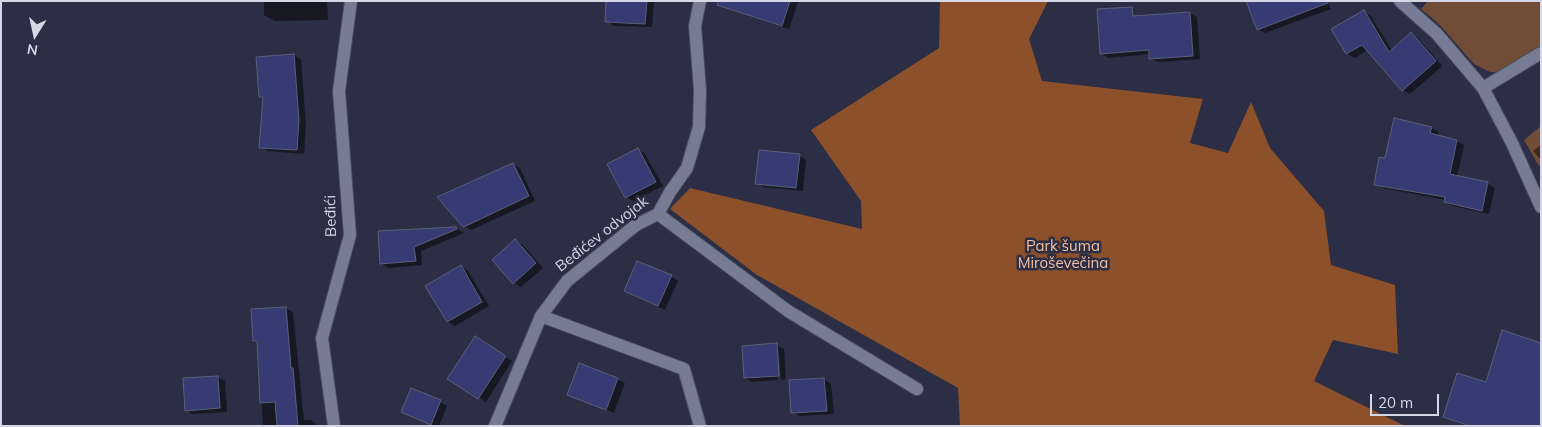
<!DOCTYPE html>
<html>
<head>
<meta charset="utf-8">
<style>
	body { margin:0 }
	#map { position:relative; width:1542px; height:427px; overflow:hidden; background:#2b2e44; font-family:Mulish,sans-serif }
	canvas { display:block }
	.frame { position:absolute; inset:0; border:2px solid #d5d8e6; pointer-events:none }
	.north { position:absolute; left:10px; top:10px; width:50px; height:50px; -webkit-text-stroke:4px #2b2e44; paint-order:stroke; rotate:190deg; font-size:14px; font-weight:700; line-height:20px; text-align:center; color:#d5d8e6 }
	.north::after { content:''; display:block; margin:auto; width:18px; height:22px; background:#d5d8e6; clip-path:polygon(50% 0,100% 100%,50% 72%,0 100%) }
	.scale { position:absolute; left:1370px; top:394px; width:69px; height:22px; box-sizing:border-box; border:2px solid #d5d8e6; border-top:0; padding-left:6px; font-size:15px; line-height:18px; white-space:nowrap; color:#d5d8e6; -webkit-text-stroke:4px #2b2e44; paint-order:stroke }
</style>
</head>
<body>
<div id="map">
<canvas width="1542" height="427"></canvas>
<div class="frame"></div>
<div class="north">N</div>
<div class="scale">20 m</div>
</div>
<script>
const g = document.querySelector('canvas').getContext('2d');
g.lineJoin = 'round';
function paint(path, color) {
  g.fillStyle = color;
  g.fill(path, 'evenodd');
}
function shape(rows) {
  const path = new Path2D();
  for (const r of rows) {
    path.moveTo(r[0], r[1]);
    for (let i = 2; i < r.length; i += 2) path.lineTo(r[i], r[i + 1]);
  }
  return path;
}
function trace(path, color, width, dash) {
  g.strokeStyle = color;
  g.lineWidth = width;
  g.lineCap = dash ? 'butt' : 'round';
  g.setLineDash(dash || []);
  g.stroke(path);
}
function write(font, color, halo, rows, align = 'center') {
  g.font = font + ' Mulish,sans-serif';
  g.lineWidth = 5;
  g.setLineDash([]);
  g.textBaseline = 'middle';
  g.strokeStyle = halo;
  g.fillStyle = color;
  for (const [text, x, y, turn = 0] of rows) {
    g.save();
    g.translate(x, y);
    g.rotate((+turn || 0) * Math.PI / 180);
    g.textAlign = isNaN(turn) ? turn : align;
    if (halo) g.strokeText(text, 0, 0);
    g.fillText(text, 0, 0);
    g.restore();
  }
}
const green = shape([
	[1428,1,1541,1,1541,49,1499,72,1490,72,1474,64,1438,23,1421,9],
	[1541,126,1541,164,1539,166,1524,140]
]);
const forest = shape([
	[940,1,1048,1,1029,39,1042,81,1203,99,1190,143,1228,153,1251,102,1270,148,1324,211,1331,265,1395,285,1398,354,1333,340,1314,381,1405,426,960,426,958,388,757,275,670,209,690,188,862,229,861,201,811,130,939,48]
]);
const shadow = shape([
	[264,1,327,1,328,20,275,21,264,15],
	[608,1,654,1,652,27,614,26,607,21],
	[738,1,796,1,798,2,789,29,743,14,735,10],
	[1328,1,1331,9,1265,33,1258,29],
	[1364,12,1371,16,1392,51,1411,34,1418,38,1442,66,1410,94,1403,90,1367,50,1355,58,1347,54,1333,30],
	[1190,13,1197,17,1200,59,1158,62,1150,58,1150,54,1108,58,1101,53],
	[294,55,301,60,306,125,304,154,268,151,261,147,264,99,260,96],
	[1431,128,1439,132,1438,136,1457,141,1464,145,1457,177,1488,184,1495,188,1489,214,1453,206,1445,202,1446,200,1383,188,1375,184,1386,159],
	[1541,145,1541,160,1533,151],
	[638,149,645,154,663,186,633,201,626,197],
	[799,155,806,160,803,191,764,187,757,183],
	[513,164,520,168,535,201,471,230,464,226],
	[456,228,464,233,421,251,422,265,388,268,381,263,379,232],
	[515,241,523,245,543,268,521,287,513,283],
	[461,267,468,271,489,306,455,326,448,322,427,286],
	[671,276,678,281,665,310,625,291],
	[285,308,293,312,304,420,311,420,318,426,263,426,258,343,254,341],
	[483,342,512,361,486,402,449,379],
	[776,345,784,349,786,379,781,380,778,347,776,347,778,380,752,382,745,378],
	[579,365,625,383,614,413,568,395],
	[217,377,225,381,227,412,193,414,186,410],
	[824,379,831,384,834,414,800,416,792,412],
	[1486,384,1541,426,1466,426,1444,417],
	[440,402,447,406,439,426,434,426,403,412]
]);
const building = shape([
	[606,1,647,1,645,24,605,22,606,1],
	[718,1,790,1,782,26,717,5,718,1],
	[1246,1,1328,1,1328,3,1257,30,1246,1],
	[1132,7,1133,16,1190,12,1193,56,1149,59,1149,50,1100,54,1097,9,1132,7],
	[1364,10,1389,52,1411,32,1436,61,1402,91,1362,45,1346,54,1331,29,1364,10],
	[294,54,299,120,297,150,259,148,263,97,259,97,256,57,294,54],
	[1394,118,1432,127,1430,133,1457,140,1450,174,1488,182,1482,211,1444,202,1445,197,1374,185,1379,157,1385,158,1394,118],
	[638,148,656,182,625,198,607,164,638,148],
	[759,150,800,154,796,188,755,184,759,150],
	[513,163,529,196,470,224,463,227,437,197,513,163],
	[456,227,457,229,414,247,416,261,380,264,378,231,456,227],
	[515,239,536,263,513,284,492,260,515,239],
	[637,261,672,275,658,306,624,291,637,261],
	[461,265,482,302,447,322,425,286,461,265],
	[286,307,291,368,293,368,298,426,277,426,275,402,260,403,257,341,253,341,251,309,286,307],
	[1502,330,1541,343,1541,426,1470,426,1443,417,1457,373,1486,382,1502,330],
	[475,336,506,356,478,399,447,379,475,336],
	[777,343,779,376,744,378,742,346,777,343],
	[579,363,618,378,606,410,567,395,579,363],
	[218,376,220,408,185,411,183,378,218,376],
	[824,378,827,411,791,413,789,380,824,378],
	[411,388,441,400,431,425,401,412,411,388]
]);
const minor = shape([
	[1400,1,1437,34,1483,88,1512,143,1541,207],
	[1483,88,1541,53],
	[658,214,788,311,917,389],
	[541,316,684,369,700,426],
	[334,426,322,338,350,235,339,91,351,1],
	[495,426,541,316,567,281,636,225,658,214,670,192,687,168,699,127,700,90,695,26,700,1]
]);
const streetNames = [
	["Beđići",331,216,-91],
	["Beđićev odvojak",602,234,-38]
];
const parkNames = [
	["Park šuma",1063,246],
	["Miroševečina",1063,263]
];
paint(green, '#714d37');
paint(forest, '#8c502a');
paint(shadow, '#0007');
paint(building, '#363b74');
trace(building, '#5b5f78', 1);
trace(minor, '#4a4c5f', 14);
trace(minor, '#777c95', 12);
write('15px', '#d5d8e6', '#2b2e44', streetNames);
write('15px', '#f5bf9f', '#2b2e44', parkNames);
</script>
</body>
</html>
